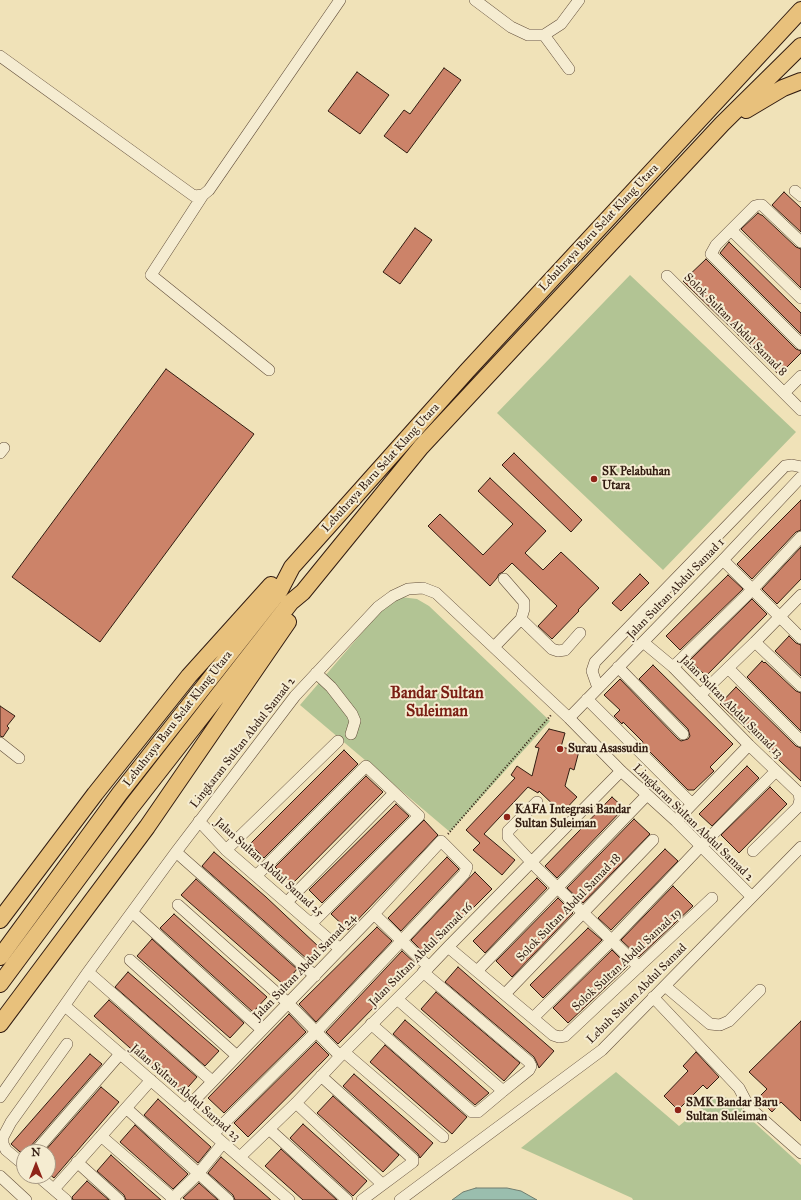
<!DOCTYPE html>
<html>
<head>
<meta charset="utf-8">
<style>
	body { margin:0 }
	#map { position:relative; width:801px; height:1200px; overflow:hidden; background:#f0e2b8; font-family:"IM FELL Great Primer",serif }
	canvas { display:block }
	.north { position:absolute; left:16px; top:1144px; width:40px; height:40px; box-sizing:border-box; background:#f5ecd1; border:1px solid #a79984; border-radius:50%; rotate:0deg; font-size:11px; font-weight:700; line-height:16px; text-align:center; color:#321c11 }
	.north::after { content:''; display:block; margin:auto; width:14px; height:18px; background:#8f2418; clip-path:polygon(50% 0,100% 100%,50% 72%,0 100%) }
</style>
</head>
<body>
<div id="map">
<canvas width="801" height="1200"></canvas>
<div class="north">N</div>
</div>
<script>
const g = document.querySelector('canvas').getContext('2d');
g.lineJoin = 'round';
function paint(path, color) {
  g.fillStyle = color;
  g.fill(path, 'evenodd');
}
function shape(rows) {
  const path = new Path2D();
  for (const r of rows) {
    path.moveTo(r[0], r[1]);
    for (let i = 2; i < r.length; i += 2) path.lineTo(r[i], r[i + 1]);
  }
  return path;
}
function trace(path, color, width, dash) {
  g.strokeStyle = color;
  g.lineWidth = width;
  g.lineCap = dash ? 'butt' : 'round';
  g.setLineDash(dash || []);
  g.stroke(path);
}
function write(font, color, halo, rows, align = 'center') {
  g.font = font + ' "IM FELL Great Primer",serif';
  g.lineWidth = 4;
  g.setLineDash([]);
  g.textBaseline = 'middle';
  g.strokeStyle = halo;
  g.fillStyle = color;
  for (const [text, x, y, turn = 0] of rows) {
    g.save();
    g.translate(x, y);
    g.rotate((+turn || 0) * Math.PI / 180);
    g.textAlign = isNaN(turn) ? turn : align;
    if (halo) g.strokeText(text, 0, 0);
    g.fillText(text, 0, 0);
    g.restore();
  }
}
const green = shape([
	[630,275,796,432,663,570,497,413],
	[401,597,417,599,429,606,550,721,450,832,300,705,385,606],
	[616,1072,679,1126,717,1095,738,1101,745,1114,801,1165,801,1200,633,1200,632,1198,521,1148]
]);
const water = shape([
	[476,1188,507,1188,521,1191,537,1200,452,1200,463,1192,476,1188]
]);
const building = shape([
	[444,68,461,80,407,153,384,136,404,110,410,114,444,68],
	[357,72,389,95,360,134,328,111,357,72],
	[784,192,801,208,801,232,772,205,784,192],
	[758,213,761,215,762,215,796,247,801,249,801,288,741,229,758,213],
	[415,228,432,240,400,284,383,272,415,228],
	[729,242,801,313,801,334,720,253,729,242],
	[706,259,796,349,801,351,801,353,779,375,683,281,706,259],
	[166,369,254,434,100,642,12,577,166,369],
	[514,453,582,520,571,532,502,465,514,453],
	[490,478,546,531,525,553,543,570,561,552,599,588,578,610,579,611,552,639,538,626,557,606,512,563,503,572,499,574,497,578,490,586,428,526,440,514,483,555,513,524,478,491,490,478],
	[801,500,801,530,796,532,752,579,737,564,801,500],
	[801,547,801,579,777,604,762,589,801,547],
	[640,574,649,583,621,611,612,603,640,574],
	[728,575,743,589,680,650,666,636,728,575],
	[752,599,767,614,706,676,690,660,752,599],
	[789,636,796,643,801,645,801,676,775,651,789,636],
	[762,661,764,663,765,662,796,691,801,693,801,731,747,677,762,661],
	[653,665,733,744,710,767,714,771,694,790,688,790,642,744,643,742,623,722,622,724,614,716,620,710,604,695,620,679,678,739,681,741,688,739,690,736,688,729,639,679,653,665],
	[736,687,796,746,801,748,801,781,720,704,736,687],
	[0,706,15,716,7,726,9,728,3,737,0,736,0,706],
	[549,729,565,733,561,747,579,751,574,770,570,768,565,786,577,797,562,813,539,791,538,793,528,787,484,834,515,860,502,875,473,850,480,843,466,830,515,778,511,775,517,766,532,776,539,748,535,747,549,729],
	[344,750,358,764,264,858,250,844,344,750],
	[747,766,759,778,712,826,699,814,747,766],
	[366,776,383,792,292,884,275,867,366,776],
	[770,787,787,804,739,853,721,835,770,787],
	[612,797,624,808,557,878,545,866,612,797],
	[396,804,409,816,322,903,309,890,396,804],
	[634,819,650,834,583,903,567,888,634,819],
	[424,820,438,835,348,930,331,914,424,820],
	[665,849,678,861,611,930,598,918,665,849],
	[214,852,266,897,319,947,307,959,202,866,214,852],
	[447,857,459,869,458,870,401,931,388,918,447,857],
	[475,872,492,889,426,955,411,940,475,872],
	[537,878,547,888,485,953,473,941,537,878],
	[196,879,297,969,284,985,181,895,196,879],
	[673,886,693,906,639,957,621,940,673,886],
	[558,898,573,913,512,977,496,961,558,898],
	[174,914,267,997,253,1012,160,928,174,914],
	[377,927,392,941,316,1022,299,1004,377,927],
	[588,928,602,940,543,998,530,985,588,928],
	[152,939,244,1023,230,1038,137,956,152,939],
	[612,950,628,966,568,1023,553,1008,612,950],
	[402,951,416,964,338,1044,326,1032,402,951],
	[458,967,554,1051,539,1068,537,1063,534,1057,445,982,458,967],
	[128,972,219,1051,205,1066,115,987,128,972],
	[436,992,520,1063,504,1081,421,1009,436,992],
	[109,1000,197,1077,182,1094,94,1016,109,1000],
	[289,1014,306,1032,224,1113,208,1098,289,1014],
	[405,1020,456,1064,489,1093,475,1105,393,1034,405,1020],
	[801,1021,801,1121,781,1102,772,1112,758,1098,767,1089,749,1072,801,1021],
	[316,1042,329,1055,248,1137,234,1123,316,1042],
	[385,1045,467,1117,452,1134,370,1062,385,1045],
	[696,1052,719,1077,707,1089,703,1085,678,1110,664,1096,688,1071,683,1066,696,1052],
	[90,1054,102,1064,30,1147,28,1152,20,1152,11,1144,90,1054],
	[354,1074,433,1143,420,1158,418,1154,343,1086,354,1074],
	[101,1087,119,1102,54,1178,48,1173,48,1152,44,1152,101,1087],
	[333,1096,399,1155,383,1172,317,1113,333,1096],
	[158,1099,211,1147,198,1163,144,1115,158,1099],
	[303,1124,367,1181,353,1196,290,1138,303,1124],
	[135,1125,188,1174,173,1189,120,1142,135,1125],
	[281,1149,337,1200,303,1200,265,1166,281,1149],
	[111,1155,145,1186,161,1200,126,1200,124,1195,97,1171,111,1155],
	[221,1157,248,1180,271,1200,235,1200,233,1195,208,1173,221,1157],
	[87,1181,109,1200,73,1200,72,1197,87,1181],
	[199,1183,218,1200,186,1200,183,1198,199,1183]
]);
const path = shape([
	[448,834,551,715]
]);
const minor = shape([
	[475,0,511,27,528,35,544,35],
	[544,35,561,24,579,0],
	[544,35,569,69],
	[0,56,194,196,203,195,209,190,340,0],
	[795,191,801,196],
	[203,195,151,275,269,370],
	[731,230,716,245,711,254,801,344],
	[801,242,762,205,759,205,755,206,731,230,801,298],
	[667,276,801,410],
	[784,393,801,376],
	[0,453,4,448],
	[723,560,801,638],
	[521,619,552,649,558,651,565,650,580,633],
	[643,642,673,667,749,745,799,793,800,800,798,807,753,851],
	[755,642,801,686],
	[494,647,521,619,524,609,524,602,504,579],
	[618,667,683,734],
	[673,667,752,590,801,537],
	[728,668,801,741],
	[316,673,331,687,352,714,355,721,351,734],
	[598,688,592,671,595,662,785,466,792,465,801,467],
	[700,695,755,642,801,595],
	[587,699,692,804],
	[569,718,723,560,801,477],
	[0,743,19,758],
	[537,802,508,831,508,837,537,868,639,967],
	[199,821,226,850,340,949],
	[676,821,749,745],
	[226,850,338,741],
	[176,852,255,922,315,976],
	[256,876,366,766,419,816,311,924],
	[287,902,394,793],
	[178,905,288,1003,340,1056],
	[132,912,262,1030],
	[374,914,429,967],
	[448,947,553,1035,559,1037,565,1036,712,898],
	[130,960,237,1056],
	[477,971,647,795],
	[88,972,212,1081],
	[665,986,710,1024,720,1025,729,1021,760,990],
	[505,994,653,840],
	[653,997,739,1088,749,1107,801,1153],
	[397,999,503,1091],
	[65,1006,289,1200],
	[533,1018,612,940,701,846,776,771],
	[371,1024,472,1112,478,1112,503,1091,529,1070,531,1066,529,1062,423,972],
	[344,1052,443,1137],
	[321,1076,413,1159,413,1162,362,1200],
	[0,1097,88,972,176,852,295,696,378,607,393,596,408,589,423,588,436,593,569,718,621,771,676,821,751,896],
	[296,1103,382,1184],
	[126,1108,228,1200],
	[185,1110,374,914,441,841,467,867,464,874,316,1032,213,1134],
	[269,1129,347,1200],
	[101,1136,175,1200],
	[35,1152,120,1054],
	[240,1157,296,1103,344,1052,429,967,448,947,621,771],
	[77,1162,119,1200],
	[24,1165,6,1150,3,1144,3,1137,11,1122,67,1044],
	[0,1176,26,1200],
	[38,1176,66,1200],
	[54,1189,151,1080],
	[171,1200,198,1174,223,1143],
	[400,1200,602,1050,801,847]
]);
const highway = shape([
	[746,110,783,88,801,81],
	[0,920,95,794,189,676,271,585],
	[0,957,120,793,280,590,292,567,467,371,801,10],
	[0,984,132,806,291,602,303,592,421,447,722,124,801,46],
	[0,1024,147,827,288,622]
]);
const markers = [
	[594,479,4,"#8f2418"],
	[560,749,4,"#8f2418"],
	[507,817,4,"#8f2418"],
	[678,1110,4,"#8f2418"]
];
const streetNames = [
	["Lebuhraya Baru Selat Klang Utara",599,228,-47],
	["Solok Sultan Abdul Samad 8",735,325,45],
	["Lebuhraya Baru Selat Klang Utara",381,468,-48],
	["Jalan Sultan Abdul Samad 1",676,589,-46],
	["Jalan Sultan Abdul Samad 13",731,707,45],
	["Lebuhraya Baru Selat Klang Utara",178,719,-52],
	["Lingkaran Sultan Abdul Samad 2",243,743,-52],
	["Lingkaran Sultan Abdul Samad 2",693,823,44],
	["Jalan Sultan Abdul Samad 25",269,868,42],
	["Solok Sultan Abdul Samad 18",569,908,-46],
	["Jalan Sultan Abdul Samad 16",421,955,-45],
	["Solok Sultan Abdul Samad 19",627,960,-43],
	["Jalan Sultan Abdul Samad 24",305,967,-46],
	["Lebuh Sultan Abdul Samad",637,994,-45],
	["Jalan Sultan Abdul Samad 23",185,1093,41]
];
const poiNames = [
	["SK Pelabuhan",602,472],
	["Utara",602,486],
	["Surau Asassudin",568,749],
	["KAFA Integrasi Bandar",515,810],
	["Sultan Suleiman",515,824],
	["SMK Bandar Baru",686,1103],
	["Sultan Suleiman",686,1117]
];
const districtNames = [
	["Bandar Sultan",437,694],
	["Suleiman",437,712]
];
paint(green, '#b2c494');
paint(water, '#9abeae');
trace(water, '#707d6f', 1);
paint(building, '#cc8369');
trace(building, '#321c11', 1);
trace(minor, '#624e3b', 12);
trace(highway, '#321c11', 18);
trace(path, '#321c11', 2, [1, 2]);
trace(minor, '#f5ecd1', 11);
trace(highway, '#e8c17c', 16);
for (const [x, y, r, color] of markers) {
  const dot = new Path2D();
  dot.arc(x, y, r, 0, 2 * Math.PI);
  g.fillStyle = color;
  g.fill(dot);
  trace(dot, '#f5ecd1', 1.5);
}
write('12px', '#321c11', '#f5ecd1', streetNames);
write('bold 12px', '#321c11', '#f5ecd1', poiNames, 'left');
write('bold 16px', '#7a1f14', '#f5ecd1', districtNames);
</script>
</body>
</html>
